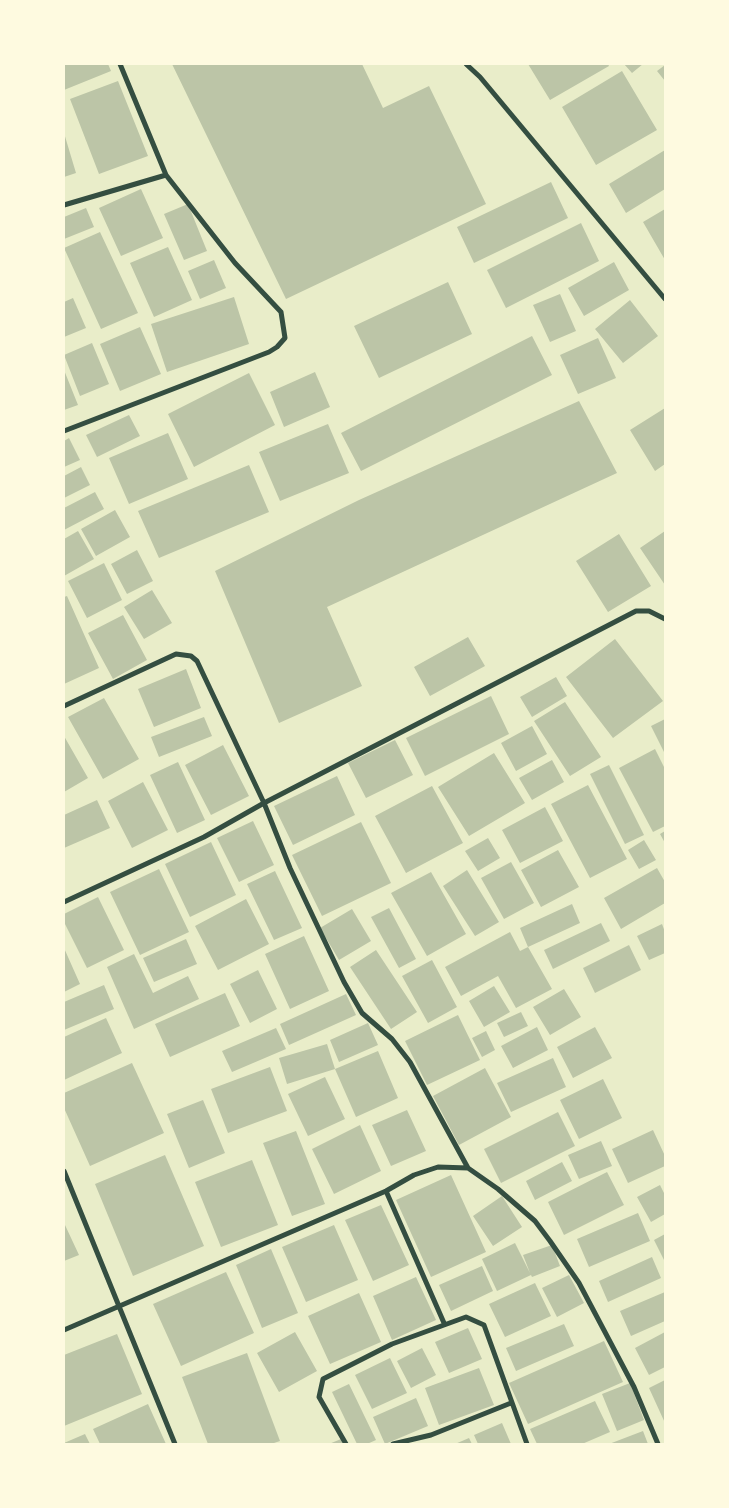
<!DOCTYPE html>
<html>
<head>
<meta charset="utf-8">
<style>
	body { margin:0 }
	#map { position:relative; width:729px; height:1508px; overflow:hidden; background:#e9edc9; font-family:Jost,sans-serif }
	canvas { display:block }
	.frame { position:absolute; inset:0; border:65px solid #fefae0; pointer-events:none }
</style>
</head>
<body>
<div id="map">
<canvas width="729" height="1508"></canvas>
<div class="frame"></div>
</div>
<script>
const g = document.querySelector('canvas').getContext('2d');
g.lineJoin = 'round';
function paint(path, color) {
  g.fillStyle = color;
  g.fill(path, 'evenodd');
}
function shape(rows) {
  const path = new Path2D();
  for (const r of rows) {
    path.moveTo(r[0], r[1]);
    for (let i = 2; i < r.length; i += 2) path.lineTo(r[i], r[i + 1]);
  }
  return path;
}
function trace(path, color, width, dash) {
  g.strokeStyle = color;
  g.lineWidth = width;
  g.lineCap = dash ? 'butt' : 'round';
  g.setLineDash(dash || []);
  g.stroke(path);
}
const building = shape([
	[64,64,108,64,111,71,64,90],
	[172,64,362,64,383,108,429,86,486,204,286,299],
	[528,64,608,64,609,66,550,100],
	[624,64,643,64,632,73],
	[665,65,665,81,657,71],
	[622,71,657,130,596,165,562,107],
	[118,81,148,156,99,174,70,99],
	[64,133,76,173,64,177],
	[665,150,665,189,626,213,609,184],
	[551,182,568,218,474,263,457,227],
	[141,189,163,238,121,256,99,208],
	[188,204,207,251,184,260,164,214],
	[86,208,94,227,64,239,64,217],
	[665,209,665,260,643,222],
	[581,223,599,261,506,308,487,270],
	[100,232,138,313,101,329,64,248],
	[168,247,192,300,154,317,130,263],
	[214,260,226,288,200,299,188,271],
	[614,262,629,290,584,316,568,288],
	[448,282,472,334,379,378,354,326],
	[560,294,576,331,550,342,533,305],
	[234,297,249,344,167,372,151,324],
	[73,298,86,328,64,337,64,302],
	[630,300,658,336,623,363,595,329],
	[140,327,161,374,120,391,100,344],
	[532,336,552,375,361,471,341,433],
	[598,338,616,378,578,394,560,355],
	[92,343,109,384,80,396,64,355],
	[64,370,78,405,64,410],
	[315,372,330,407,284,427,270,392],
	[249,373,275,425,194,467,168,414],
	[579,401,617,473,327,607,362,686,279,723,215,571,359,500],
	[665,408,665,464,655,471,630,430],
	[129,415,140,436,97,457,86,435],
	[328,424,349,473,280,501,259,452],
	[168,433,188,479,129,504,109,458],
	[69,438,80,460,64,467,64,441],
	[249,465,269,512,159,558,138,511],
	[81,467,90,485,64,498,64,476],
	[95,492,104,509,64,530,64,508],
	[115,510,130,537,96,556,81,529],
	[78,531,94,559,64,576,64,539],
	[665,531,665,585,640,548],
	[619,534,651,586,608,612,576,561],
	[137,550,153,581,127,594,111,564],
	[104,563,122,600,87,618,68,581],
	[152,590,172,623,144,639,124,607],
	[67,596,99,668,64,684,64,597],
	[123,615,147,660,113,679,88,633],
	[468,637,485,666,430,696,414,667],
	[615,639,663,701,613,738,566,677],
	[186,669,201,708,154,727,138,689],
	[556,677,567,696,532,717,520,697],
	[491,696,509,734,425,776,406,738],
	[104,698,139,759,103,779,68,717],
	[565,702,601,757,570,776,534,721],
	[204,717,212,736,159,757,151,737],
	[665,719,665,754,651,726],
	[532,726,547,754,516,771,501,743],
	[64,736,88,778,64,792],
	[395,740,413,775,366,798,348,763],
	[223,745,249,796,211,815,185,765],
	[655,749,665,769,665,826,653,832,619,768],
	[494,753,525,803,469,836,438,787],
	[552,760,564,782,532,800,519,778],
	[178,762,205,820,177,833,150,775],
	[609,765,644,835,625,844,590,774],
	[337,776,355,815,293,845,274,806],
	[143,782,168,830,132,848,108,801],
	[588,785,627,859,590,878,551,804],
	[432,786,463,843,406,873,375,816],
	[97,800,110,828,64,848,64,815],
	[545,807,563,841,520,863,502,830],
	[253,821,274,865,239,882,217,838],
	[361,822,391,883,322,916,292,855],
	[665,831,665,843,660,834],
	[488,838,500,858,478,871,465,851],
	[644,840,656,860,639,869,628,850],
	[211,842,236,895,190,917,165,864],
	[558,850,579,887,541,907,521,870],
	[511,862,534,903,504,919,481,878],
	[657,868,665,882,665,903,621,929,604,898],
	[159,869,189,932,140,955,110,892],
	[467,870,499,922,475,936,443,886],
	[275,871,302,928,274,940,247,884],
	[431,872,466,934,427,956,391,893],
	[98,897,124,950,87,968,64,922,64,914],
	[246,899,269,944,218,970,195,926],
	[572,904,580,923,528,947,520,928],
	[389,908,416,959,399,968,371,917],
	[352,909,371,941,339,960,320,928],
	[601,923,610,941,553,969,544,950],
	[662,924,665,932,665,953,649,960,637,936],
	[510,932,520,951,528,947,552,989,516,1008,498,976,461,996,445,967],
	[304,936,329,991,290,1009,265,954],
	[186,939,197,964,154,982,143,958],
	[629,945,641,970,595,993,583,968],
	[64,948,80,984,64,992],
	[376,950,417,1012,391,1029,350,967],
	[134,954,153,993,188,976,199,999,134,1029,107,967],
	[432,960,457,1007,428,1023,402,976],
	[258,970,277,1009,250,1023,230,984],
	[104,985,114,1009,64,1030,64,1002],
	[494,986,510,1012,484,1027,469,1001],
	[564,989,581,1017,550,1035,533,1007],
	[225,993,240,1026,170,1057,155,1024],
	[346,994,356,1015,289,1045,280,1024],
	[521,1012,528,1026,504,1037,497,1023],
	[458,1015,480,1060,427,1085,405,1041],
	[106,1018,122,1053,64,1080,64,1037],
	[368,1023,378,1045,339,1062,330,1040],
	[537,1027,548,1050,513,1068,501,1046],
	[595,1027,612,1058,573,1078,557,1047],
	[276,1028,286,1049,232,1072,222,1051],
	[486,1031,495,1050,482,1057,472,1038],
	[327,1044,335,1069,287,1084,279,1058],
	[378,1051,398,1098,356,1117,335,1069],
	[553,1058,566,1087,511,1112,497,1083],
	[132,1063,164,1133,90,1166,64,1108,64,1093],
	[270,1067,287,1111,228,1133,211,1089],
	[485,1068,511,1117,459,1145,433,1096],
	[325,1077,345,1119,308,1136,288,1094],
	[603,1079,622,1118,579,1139,560,1100],
	[203,1100,225,1153,189,1168,167,1114],
	[407,1110,426,1151,391,1166,372,1125],
	[558,1112,575,1146,501,1183,484,1149],
	[360,1125,381,1171,334,1194,312,1149],
	[653,1130,665,1156,665,1166,628,1183,612,1149],
	[296,1131,325,1204,292,1216,263,1143],
	[601,1141,612,1166,579,1179,568,1155],
	[165,1155,204,1246,133,1276,95,1184],
	[252,1160,278,1225,221,1247,195,1182],
	[562,1162,572,1181,535,1200,526,1181],
	[607,1172,624,1205,564,1235,548,1202],
	[451,1175,486,1252,431,1277,396,1200],
	[660,1185,665,1195,665,1214,651,1222,637,1197],
	[502,1196,522,1227,493,1246,473,1216],
	[381,1205,409,1265,373,1281,345,1220],
	[638,1213,650,1241,589,1267,577,1239],
	[65,1225,79,1255,64,1261,64,1226],
	[334,1225,358,1280,306,1302,282,1247],
	[665,1234,665,1262,654,1240],
	[515,1243,530,1273,523,1255,552,1245,560,1266,532,1277,531,1275,497,1291,482,1259],
	[271,1249,298,1313,262,1328,236,1265],
	[652,1257,661,1278,608,1302,599,1281],
	[482,1266,493,1291,451,1311,439,1285],
	[226,1272,254,1333,181,1366,153,1304],
	[569,1275,584,1303,557,1317,542,1288],
	[416,1277,436,1320,392,1340,373,1296],
	[535,1283,551,1316,505,1337,489,1304],
	[665,1292,665,1321,631,1336,620,1311],
	[359,1293,381,1342,330,1364,308,1316],
	[564,1324,574,1346,516,1371,506,1348],
	[468,1328,482,1359,449,1373,435,1342],
	[295,1332,317,1371,279,1392,257,1353],
	[665,1332,665,1367,649,1375,635,1348],
	[117,1334,142,1394,64,1426,64,1355],
	[604,1341,623,1382,528,1424,509,1383],
	[422,1348,436,1375,411,1388,397,1361],
	[247,1353,280,1441,271,1444,208,1444,182,1377],
	[390,1358,407,1393,372,1409,355,1375],
	[479,1368,494,1405,439,1425,425,1388],
	[665,1380,665,1423,649,1388],
	[630,1383,644,1420,617,1431,602,1394],
	[349,1384,376,1440,367,1444,357,1444,332,1392],
	[416,1398,428,1426,385,1444,373,1417],
	[595,1401,610,1432,582,1444,537,1444,530,1429],
	[148,1404,166,1444,100,1444,93,1429],
	[502,1423,511,1444,478,1444,474,1435],
	[643,1431,648,1444,609,1444],
	[85,1434,90,1444,64,1444,64,1443],
	[469,1438,472,1444,455,1444],
	[341,1439,343,1444,329,1444]
]);
const minor = shape([
	[120,64,166,175],
	[466,64,480,77,665,299],
	[64,205,166,175,235,263,281,312,285,338,277,347,269,352,64,431],
	[64,706,176,654,191,656,197,661,264,803,290,868,344,982,362,1013,392,1039,410,1062,468,1168],
	[64,902,204,837,264,803,636,611,649,611,665,619],
	[64,1171,175,1444],
	[386,1191,444,1323],
	[64,1330,386,1191,414,1175,438,1167,468,1168,498,1189,535,1221,550,1241,579,1283,634,1387,658,1444],
	[346,1444,319,1397,323,1379,392,1344,466,1317,484,1325,527,1444],
	[393,1444,431,1435,511,1403]
]);
paint(building, '#bcc5a7');
trace(minor, '#344e41', 5);
</script>
</body>
</html>
